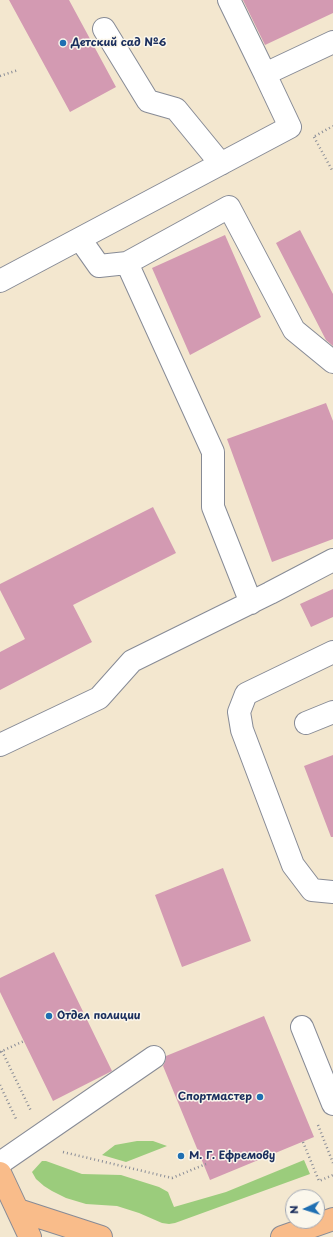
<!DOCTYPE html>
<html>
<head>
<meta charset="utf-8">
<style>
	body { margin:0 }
	#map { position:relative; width:333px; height:1237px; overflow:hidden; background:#f3e7cf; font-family:"Playpen Sans",sans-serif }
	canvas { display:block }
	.north { position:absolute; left:285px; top:1189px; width:40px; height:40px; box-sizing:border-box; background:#fbf7ec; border:1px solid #a1a7b3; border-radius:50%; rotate:266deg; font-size:11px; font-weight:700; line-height:16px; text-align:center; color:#1b2f5e }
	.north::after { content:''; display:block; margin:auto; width:14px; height:18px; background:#1f6fb2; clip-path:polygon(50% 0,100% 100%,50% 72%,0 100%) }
</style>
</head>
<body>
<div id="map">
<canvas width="333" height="1237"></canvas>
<div class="north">N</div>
</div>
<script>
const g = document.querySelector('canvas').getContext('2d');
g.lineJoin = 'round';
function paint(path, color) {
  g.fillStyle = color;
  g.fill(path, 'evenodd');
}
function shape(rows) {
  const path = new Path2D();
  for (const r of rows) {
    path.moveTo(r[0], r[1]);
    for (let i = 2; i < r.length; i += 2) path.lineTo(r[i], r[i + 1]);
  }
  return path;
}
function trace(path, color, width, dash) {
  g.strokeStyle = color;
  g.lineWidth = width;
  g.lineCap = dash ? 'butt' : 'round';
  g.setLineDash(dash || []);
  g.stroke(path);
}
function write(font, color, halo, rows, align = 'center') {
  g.font = font + ' "Playpen Sans",sans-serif';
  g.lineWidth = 3;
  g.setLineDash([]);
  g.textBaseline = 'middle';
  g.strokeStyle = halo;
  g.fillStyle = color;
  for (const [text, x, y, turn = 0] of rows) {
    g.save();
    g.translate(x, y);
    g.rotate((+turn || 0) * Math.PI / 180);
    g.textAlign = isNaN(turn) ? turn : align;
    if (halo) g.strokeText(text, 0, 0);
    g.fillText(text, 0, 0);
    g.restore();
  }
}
const green = shape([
	[137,1141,153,1141,167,1146,126,1162,102,1155,115,1145],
	[304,1160,310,1174,175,1223,169,1224,162,1223,139,1213,117,1206,86,1204,66,1198,52,1191,44,1186,36,1179,32,1172,42,1161,46,1161,82,1174,121,1175,159,1187,168,1192,174,1207,226,1192]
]);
const building = shape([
	[9,0,69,0,116,87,70,112],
	[243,0,333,0,333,13,265,45],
	[300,230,333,294,333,346,326,340,276,243],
	[225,235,261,317,190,355,152,268],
	[326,403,333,421,333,539,272,562,227,439],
	[153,507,176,553,73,605,92,642,0,690,0,652,25,639,0,590,0,584],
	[333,589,333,617,311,627,300,604],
	[333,755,333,837,331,837,304,766],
	[223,868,251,941,182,967,155,895],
	[54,952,112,1071,53,1101,0,992,0,978],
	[264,1016,314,1137,210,1180,163,1066,165,1062,166,1056]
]);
const path = shape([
	[0,76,18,70],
	[315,136,333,126],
	[314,137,333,172],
	[2,1051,31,1111],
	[0,1052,24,1041],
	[0,1085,17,1121],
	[318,1125,333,1163],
	[303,1142,319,1181,333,1175],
	[63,1152,172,1178,206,1164]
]);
const minor = shape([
	[229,0,265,74],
	[104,29,148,101,176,109,221,164],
	[80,239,99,266,127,263],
	[0,281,290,127,265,74,333,42],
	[251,603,213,507,213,452,127,263,229,207,294,330,333,362],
	[333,652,246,694,239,712,242,730,293,865,312,890,333,892],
	[306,723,333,712],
	[0,745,99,698,132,661,270,593,333,560],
	[302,1027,333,1104],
	[0,1163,154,1057]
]);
const major = shape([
	[0,1173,30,1237],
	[18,1210,101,1237],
	[282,1237,333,1219]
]);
const markers = [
	[63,43,4,"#1f6fb2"],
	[49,1016,4,"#1f6fb2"],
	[260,1097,4,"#1f6fb2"],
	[181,1156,4,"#1f6fb2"]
];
const poiNames = [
	["Детский сад №6",71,43],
	["Отдел полиции",57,1016],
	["Спортмастер",252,1097,"right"],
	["М. Г. Ефремову",189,1156]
];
paint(green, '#9bcc7c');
paint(building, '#d39ab2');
trace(minor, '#878b96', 24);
trace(major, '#878b96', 24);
trace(path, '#878b96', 2.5, [1, 3]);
trace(minor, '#fff', 22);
trace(major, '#f9bc8a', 22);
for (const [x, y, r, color] of markers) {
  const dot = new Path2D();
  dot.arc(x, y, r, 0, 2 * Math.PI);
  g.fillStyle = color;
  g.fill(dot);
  trace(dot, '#fbf7ec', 1.5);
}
write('bold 11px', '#1b2f5e', '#fbf7ec', poiNames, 'left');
</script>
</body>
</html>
